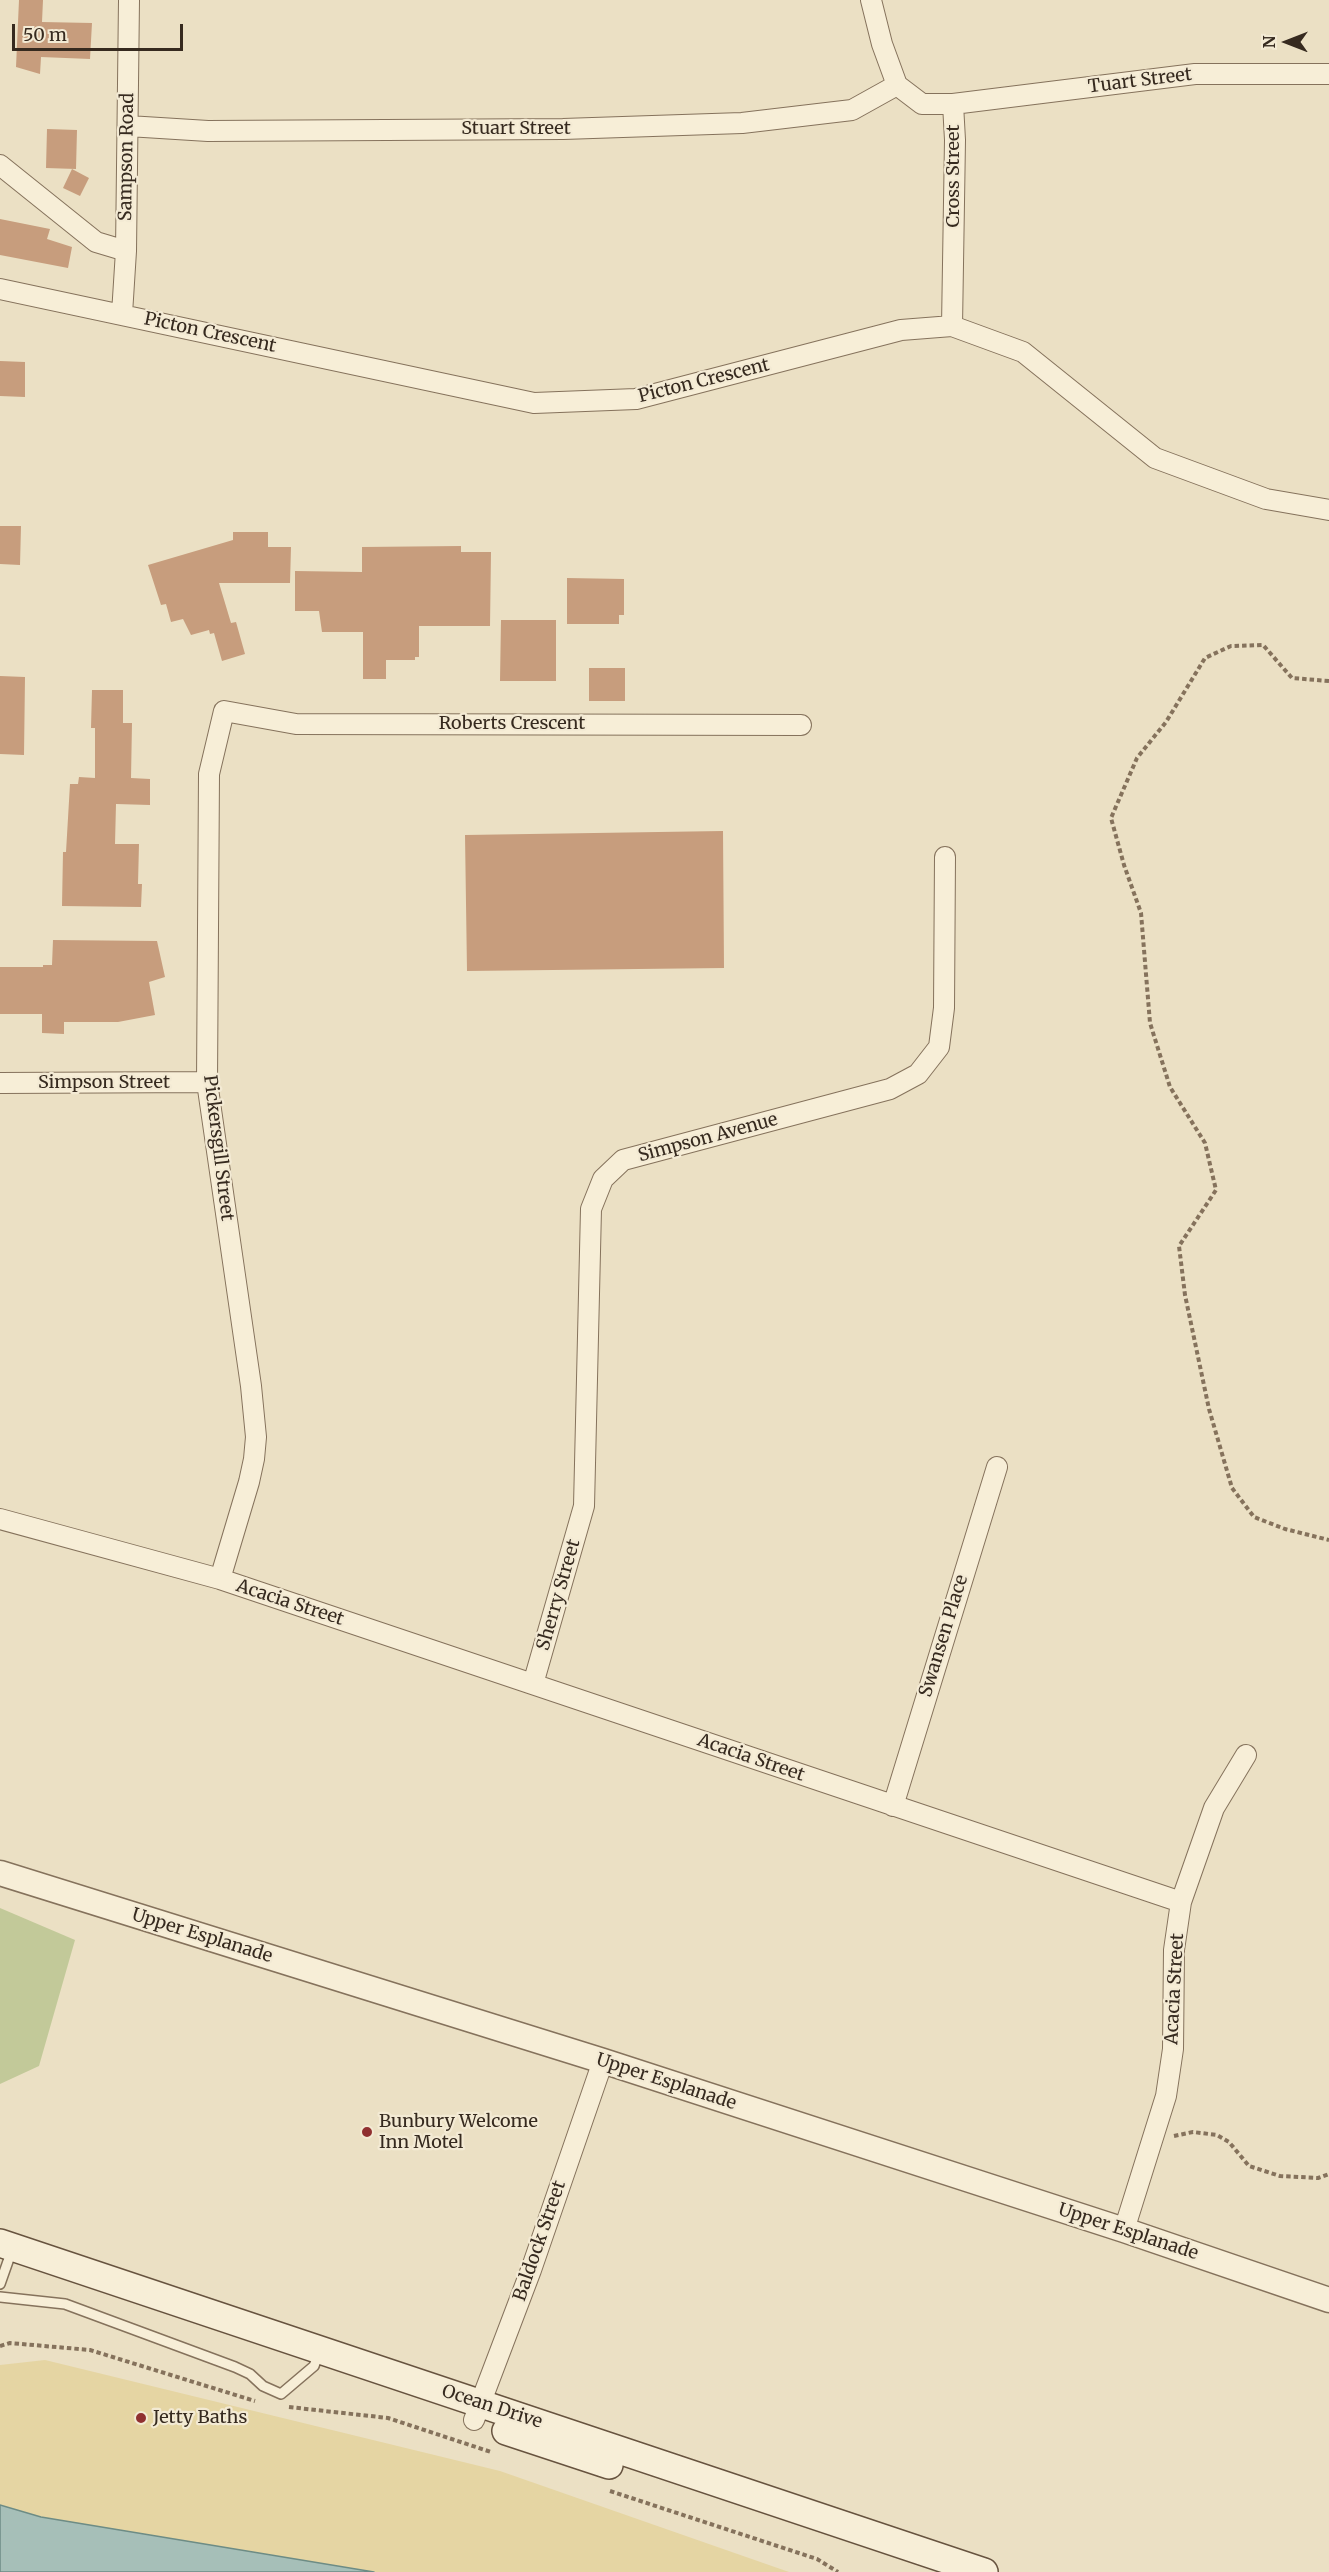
<!DOCTYPE html>
<html>
<head>
<meta charset="utf-8">
<style>
	body { margin:0 }
	#map { position:relative; width:1329px; height:2572px; overflow:hidden; background:#ebe0c4; font-family:Merriweather,serif }
	canvas { display:block }
	.north { position:absolute; left:1257px; top:12px; width:60px; height:60px; -webkit-text-stroke:4px #f3ead4; paint-order:stroke; rotate:270deg; font-size:16px; font-weight:700; line-height:24px; text-align:center; color:#362a1f }
	.north::after { content:''; display:block; margin:auto; width:21px; height:27px; background:#362a1f; clip-path:polygon(50% 0,100% 100%,50% 72%,0 100%) }
	.scale { position:absolute; left:12px; top:24px; width:171px; height:27px; box-sizing:border-box; border:3px solid #362a1f; border-top:0; padding-left:8px; font-size:18px; line-height:21px; white-space:nowrap; color:#362a1f; -webkit-text-stroke:4px #f3ead4; paint-order:stroke }
</style>
</head>
<body>
<div id="map">
<canvas width="1329" height="2572"></canvas>
<div class="north">N</div>
<div class="scale">50 m</div>
</div>
<script>
const g = document.querySelector('canvas').getContext('2d');
g.lineJoin = 'round';
function paint(path, color) {
  g.fillStyle = color;
  g.fill(path, 'evenodd');
}
function shape(rows) {
  const path = new Path2D();
  for (const r of rows) {
    path.moveTo(r[0], r[1]);
    for (let i = 2; i < r.length; i += 2) path.lineTo(r[i], r[i + 1]);
  }
  return path;
}
function trace(path, color, width, dash) {
  g.strokeStyle = color;
  g.lineWidth = width;
  g.lineCap = dash ? 'butt' : 'round';
  g.setLineDash(dash || []);
  g.stroke(path);
}
function write(font, color, halo, rows, align = 'center') {
  g.font = font + ' Merriweather,serif';
  g.lineWidth = 4.5;
  g.setLineDash([]);
  g.textBaseline = 'middle';
  g.strokeStyle = halo;
  g.fillStyle = color;
  for (const [text, x, y, turn = 0] of rows) {
    g.save();
    g.translate(x, y);
    g.rotate((+turn || 0) * Math.PI / 180);
    g.textAlign = isNaN(turn) ? turn : align;
    if (halo) g.strokeText(text, 0, 0);
    g.fillText(text, 0, 0);
    g.restore();
  }
}
const green = shape([
	[0,1908,75,1940,39,2066,0,2084]
]);
const sand = shape([
	[45,2360,500,2471,789,2572,374,2572,41,2517,0,2505,0,2365]
]);
const water = shape([
	[0,2505,41,2517,374,2572,0,2572,0,2505]
]);
const building = shape([
	[19,0,43,0,42,22,92,23,90,59,41,57,40,74,16,67],
	[47,129,77,130,76,169,46,168],
	[72,169,89,178,80,196,63,188],
	[0,219,50,229,47,239,72,247,68,268,0,255],
	[0,361,25,362,25,397,0,396],
	[0,526,21,526,20,565,0,564],
	[233,532,268,532,268,547,291,547,290,583,219,583,231,623,236,622,245,654,222,661,214,633,210,634,209,630,191,635,183,619,171,622,166,604,161,605,148,565,233,540],
	[461,546,461,552,491,552,490,626,419,626,419,657,415,657,415,660,386,660,386,679,363,679,363,632,322,632,319,611,295,611,295,571,362,572,362,547],
	[567,578,624,579,624,615,619,615,619,624,567,624],
	[501,620,556,620,556,681,500,681],
	[589,668,625,668,625,701,589,701],
	[0,676,25,677,24,755,0,754],
	[92,690,123,690,123,723,132,723,131,778,150,779,150,805,116,804,115,844,139,844,138,884,142,884,141,907,62,906,63,852,66,852,70,784,78,784,79,777,95,778,95,728,91,728],
	[723,831,724,968,467,971,465,835],
	[53,940,157,941,165,977,149,982,155,1015,118,1022,64,1022,64,1034,42,1033,42,1014,0,1014,0,967,43,967,43,965,52,965]
]);
const path = shape([
	[1329,681,1292,678,1263,645,1231,646,1205,658,1166,722,1137,758,1111,818,1124,865,1141,913,1150,1023,1170,1087,1205,1143,1216,1190,1179,1246,1185,1295,1209,1409,1232,1488,1254,1517,1285,1529,1329,1540],
	[1174,2136,1193,2132,1217,2135,1229,2142,1249,2166,1280,2176,1318,2178,1329,2174],
	[0,2346,10,2343,90,2350,255,2401],
	[289,2407,388,2418,491,2452],
	[610,2491,817,2559,838,2572]
]);
const service = shape([
	[0,2284,12,2250],
	[0,2297,65,2304,235,2367,250,2374,263,2386,281,2394,314,2366,319,2353]
]);
const minor = shape([
	[871,0,882,44,897,85,922,104,953,104,955,140,952,326],
	[953,104,1195,74,1329,74],
	[128,126,208,131,563,129,742,123,852,110,897,85],
	[0,165,96,242,126,251],
	[0,289,534,403,636,399,901,330,952,326,1023,352,1155,458,1266,499,1329,510],
	[122,314,126,251,129,0],
	[0,1083,207,1082],
	[0,1519,220,1579,1181,1902,1174,1950,1173,2049,1166,2096,1124,2230],
	[220,1579,249,1482,254,1459,256,1437,251,1386,207,1082,209,774,224,711,296,724,801,725],
	[533,1684,584,1506,591,1209,603,1179,623,1160,890,1089,918,1074,939,1047,944,1008,945,857],
	[893,1806,997,1467],
	[1181,1902,1214,1808,1246,1755],
	[474,2420,531,2270,603,2061]
]);
const tertiary = shape([
	[0,1873,603,2061,1124,2230,1329,2300]
]);
const secondary = shape([
	[0,2243,984,2572],
	[506,2431,609,2465]
]);
const markers = [
	[367,2132,6,"#903030"],
	[141,2418,6,"#903030"]
];
const streetNames = [
	["Tuart Street",1140,81,-7],
	["Stuart Street",516,129],
	["Sampson Road",127,157,-89],
	["Cross Street",954,176,-90],
	["Picton Crescent",210,333,12],
	["Picton Crescent",704,381,-14],
	["Roberts Crescent",512,724],
	["Simpson Street",104,1083],
	["Simpson Avenue",708,1138,-15],
	["Pickersgill Street",218,1148,83],
	["Sherry Street",559,1595,-74],
	["Acacia Street",290,1603,18],
	["Swansen Place",944,1636,-73],
	["Acacia Street",751,1758,19],
	["Upper Esplanade",202,1936,17],
	["Acacia Street",1175,1989,-87],
	["Upper Esplanade",666,2082,18],
	["Upper Esplanade",1128,2232,18],
	["Baldock Street",540,2241,-71],
	["Ocean Drive",492,2407,18]
];
const poiNames = [
	["Bunbury Welcome",379,2122],
	["Inn Motel",379,2143],
	["Jetty Baths",153,2418]
];
paint(green, '#c2c999');
paint(sand, '#e5d5a3');
paint(water, '#a6bfb8');
trace(water, '#6d8c85', 1.5);
paint(building, '#c79d7d');
trace(service, '#85725c', 12);
trace(minor, '#85725c', 22);
trace(tertiary, '#85725c', 27);
trace(secondary, '#67533f', 30);
trace(path, '#85725c', 4, [4.5, 3]);
trace(service, '#f7eed7', 9);
trace(minor, '#f7eed7', 20);
trace(tertiary, '#f7eed7', 24);
trace(secondary, '#f7eed7', 27);
for (const [x, y, r, color] of markers) {
  const dot = new Path2D();
  dot.arc(x, y, r, 0, 2 * Math.PI);
  g.fillStyle = color;
  g.fill(dot);
  trace(dot, '#f3ead4', 2);
}
write('18px', '#362a1f', '#f3ead4', streetNames);
write('18px', '#362a1f', '#f3ead4', poiNames, 'left');
</script>
</body>
</html>
